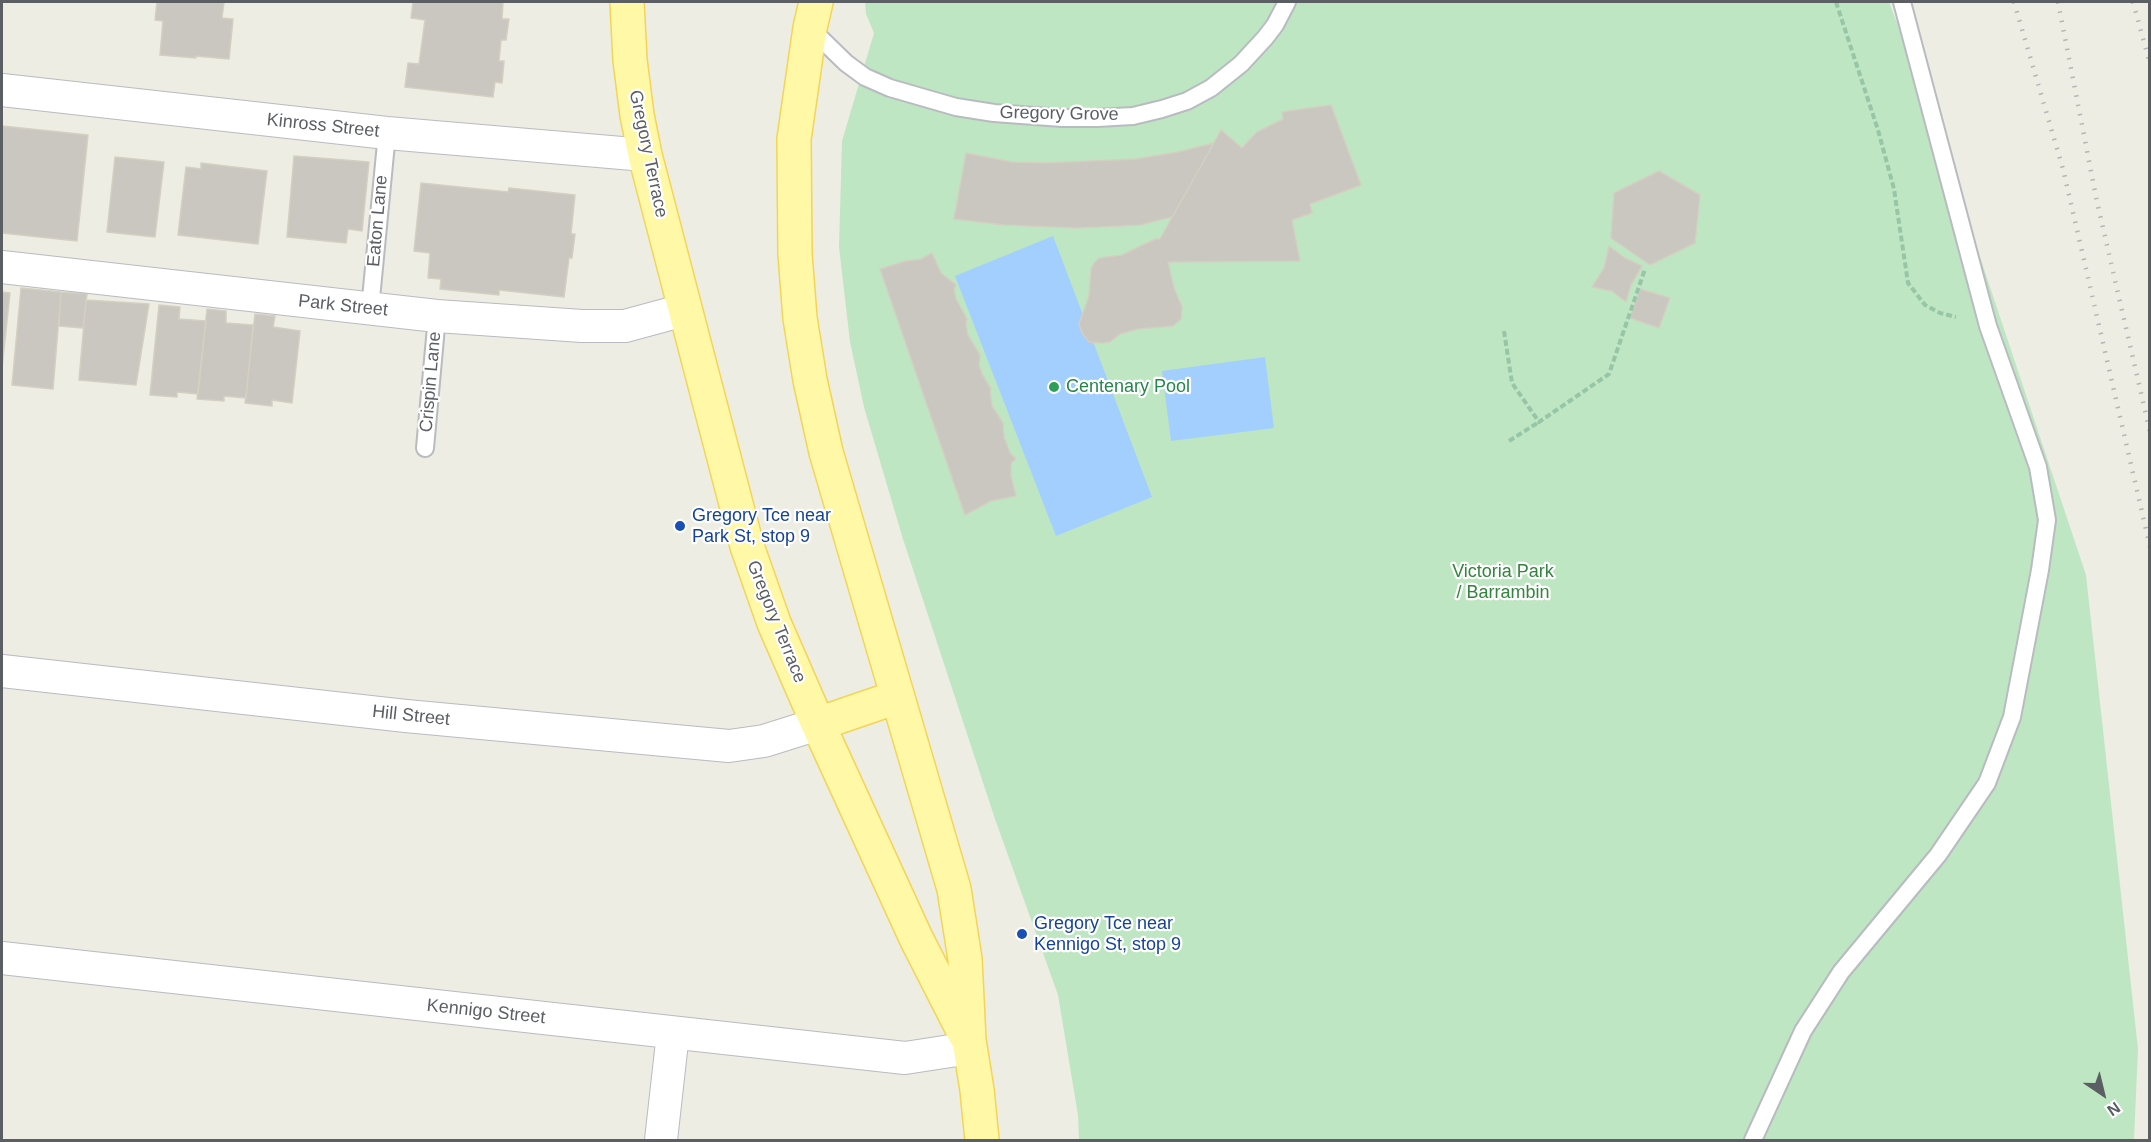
<!DOCTYPE html>
<html>
<head>
<meta charset="utf-8">
<style>
	body { margin:0 }
	#map { position:relative; width:2151px; height:1142px; overflow:hidden; background:#eeede3; font-family:Helvetica,sans-serif }
	canvas { display:block }
	.frame { position:absolute; inset:0; border:3px solid #5b5f64; pointer-events:none }
	.north { position:absolute; left:2073px; top:1064px; width:60px; height:60px; -webkit-text-stroke:4px #fff; paint-order:stroke; rotate:145deg; font-size:16px; font-weight:700; line-height:24px; text-align:center; color:#5b5f64 }
	.north::after { content:''; display:block; margin:auto; width:21px; height:27px; background:#5b5f64; clip-path:polygon(50% 0,100% 100%,50% 72%,0 100%) }
</style>
</head>
<body>
<div id="map">
<canvas width="2151" height="1142"></canvas>
<div class="frame"></div>
<div class="north">N</div>
</div>
<script>
const g = document.querySelector('canvas').getContext('2d');
g.lineJoin = 'round';
function paint(path, color) {
  g.fillStyle = color;
  g.fill(path, 'evenodd');
}
function shape(rows) {
  const path = new Path2D();
  for (const r of rows) {
    path.moveTo(r[0], r[1]);
    for (let i = 2; i < r.length; i += 2) path.lineTo(r[i], r[i + 1]);
  }
  return path;
}
function trace(path, color, width, dash) {
  g.strokeStyle = color;
  g.lineWidth = width;
  g.lineCap = dash ? 'butt' : 'round';
  g.setLineDash(dash || []);
  g.stroke(path);
}
function write(font, color, halo, rows, align = 'center') {
  g.font = font + ' Helvetica,sans-serif';
  g.lineWidth = 4.5;
  g.setLineDash([]);
  g.textBaseline = 'middle';
  g.strokeStyle = halo;
  g.fillStyle = color;
  for (const [text, x, y, turn = 0] of rows) {
    g.save();
    g.translate(x, y);
    g.rotate((+turn || 0) * Math.PI / 180);
    g.textAlign = isNaN(turn) ? turn : align;
    if (halo) g.strokeText(text, 0, 0);
    g.fillText(text, 0, 0);
    g.restore();
  }
}
const green = shape([
	[865,2,1889,2,1932,113,2086,575,2138,1049,2134,1140,1079,1140,1078,1115,1058,995,995,819,902,536,864,407,850,342,839,247,842,141,874,33,866,14]
]);
const water = shape([
	[1053,236,1152,497,1056,536,955,276],
	[1265,357,1274,428,1171,441,1162,371]
]);
const building = shape([
	[157,2,224,2,222,18,233,19,229,59,195,56,196,58,160,55,163,21,155,20,157,2],
	[413,2,503,2,502,19,509,19,506,40,501,40,499,61,504,61,502,83,495,82,493,97,405,87,408,63,419,64,425,20,411,18,413,2],
	[1331,105,1361,185,1310,204,1312,213,1292,220,1300,261,1168,262,1174,288,1182,307,1181,319,1173,326,1138,329,1120,334,1110,342,1102,343,1089,342,1082,333,1079,324,1089,296,1091,269,1094,263,1099,258,1122,255,1155,239,1160,239,1221,130,1242,148,1257,132,1283,119,1282,112,1331,105],
	[2,126,88,135,77,241,2,233,2,126],
	[1214,143,1172,217,1140,225,1078,228,1004,225,954,219,966,153,1012,162,1045,163,1136,159,1178,152,1214,143],
	[294,156,369,162,362,231,348,229,346,243,287,237,294,156],
	[115,157,164,162,155,237,107,232,115,157],
	[201,163,267,171,258,244,178,235,186,167,201,169,201,163],
	[1659,171,1700,195,1695,243,1650,265,1611,238,1614,193,1659,171],
	[421,183,508,192,509,188,575,195,571,234,575,234,572,258,569,258,564,297,499,290,499,295,440,289,441,279,428,278,430,253,414,251,421,183],
	[1609,246,1625,258,1642,266,1631,285,1626,302,1612,291,1592,287,1604,268,1609,246],
	[932,253,941,273,956,285,954,290,956,299,967,319,966,325,968,335,980,355,979,365,982,374,991,389,990,391,992,406,1003,423,1004,437,1010,453,1016,459,1012,462,1011,466,1011,476,1016,496,991,501,965,515,880,269,906,261,921,259,932,253],
	[21,288,61,292,53,389,12,385,21,288],
	[1640,289,1670,298,1659,328,1630,318,1640,289],
	[2,292,10,293,2,368,2,292],
	[61,292,87,294,83,328,59,326,61,292],
	[86,300,149,304,136,385,79,380,86,300],
	[159,305,180,307,179,319,206,321,198,394,177,392,177,397,150,395,159,305],
	[207,309,226,311,226,323,253,325,246,398,224,396,224,401,197,399,207,309],
	[255,314,275,316,273,327,300,331,292,403,272,400,272,406,245,403,255,314]
]);
const path = shape([
	[1836,2,1878,130,1894,189,1908,283,1925,305,1940,313,1956,317],
	[1504,331,1512,383,1539,422,1609,374,1645,269],
	[1509,441,1539,422]
]);
const service = shape([
	[810,28,846,63,865,77,890,88,956,107,994,113,1062,118,1097,118,1133,116,1162,109,1187,101,1211,88,1241,64,1265,38,1275,25,1287,2],
	[370,309,387,133],
	[425,448,437,316],
	[1753,1140,1803,1031,1841,972,1938,855,1987,783,2012,717,2040,570,2047,520,2038,467,1988,326,1902,2]
]);
const minor = shape([
	[2,90,387,133,645,155],
	[2,267,437,316,582,326,625,326,684,310],
	[2,671,406,716,729,746,764,741,818,724],
	[2,958,905,1058,970,1048],
	[661,1140,673,1033]
]);
const primary = shape([
	[627,2,630,60,637,115,645,155,747,546,774,623,818,724,916,938,966,1036],
	[816,2,810,28,794,139,795,254,800,318,810,380,826,452,954,889,965,959,969,1040,977,1090,982,1140],
	[818,724,897,697]
]);
const rail = shape([
	[2014,2,2063,169,2150,547],
	[2058,2,2097,202,2150,432],
	[2133,2,2150,64]
]);
const markers = [
	[1054,387,6,"#2e9e5b"],
	[680,526,6,"#1a4fb4"],
	[1022,934,6,"#1a4fb4"]
];
const streetNames = [
	["Gregory Grove",1059,114,1],
	["Kinross Street",323,126,6],
	["Gregory Terrace",648,154,78],
	["Eaton Lane",378,221,-85],
	["Park Street",343,306,6],
	["Crispin Lane",431,382,-85],
	["Gregory Terrace",776,622,68],
	["Hill Street",411,716,6],
	["Kennigo Street",486,1012,6]
];
const leisureNames = [
	["Centenary Pool",1066,387]
];
const transitNames = [
	["Gregory Tce near",692,516],
	["Park St, stop 9",692,537],
	["Gregory Tce near",1034,924],
	["Kennigo St, stop 9",1034,945]
];
const parkNames = [
	["Victoria Park",1503,572],
	["/ Barrambin",1503,593]
];
paint(green, '#bfe6c2');
paint(water, '#a2cfff');
paint(building, '#c9c7c0');
trace(building, '#d3cfc1', 1.5);
trace(service, '#b8bbc0', 20);
trace(minor, '#b8bbc0', 34);
trace(primary, '#f4d457', 36);
trace(path, '#97c5a7', 4, [6, 3]);
trace(service, '#fff', 16);
trace(minor, '#fff', 32);
trace(primary, '#fff8a7', 33);
trace(rail, '#b4b5b5', 4.5, [1.5, 8]);
for (const [x, y, r, color] of markers) {
  const dot = new Path2D();
  dot.arc(x, y, r, 0, 2 * Math.PI);
  g.fillStyle = color;
  g.fill(dot);
  trace(dot, '#fff', 2);
}
write('18px', '#5b5f64', '#fff', streetNames);
write('18px', '#27864d', '#fff', leisureNames, 'left');
write('18px', '#164399', '#fff', transitNames, 'left');
write('18px', '#33843d', '#fff', parkNames);
</script>
</body>
</html>
